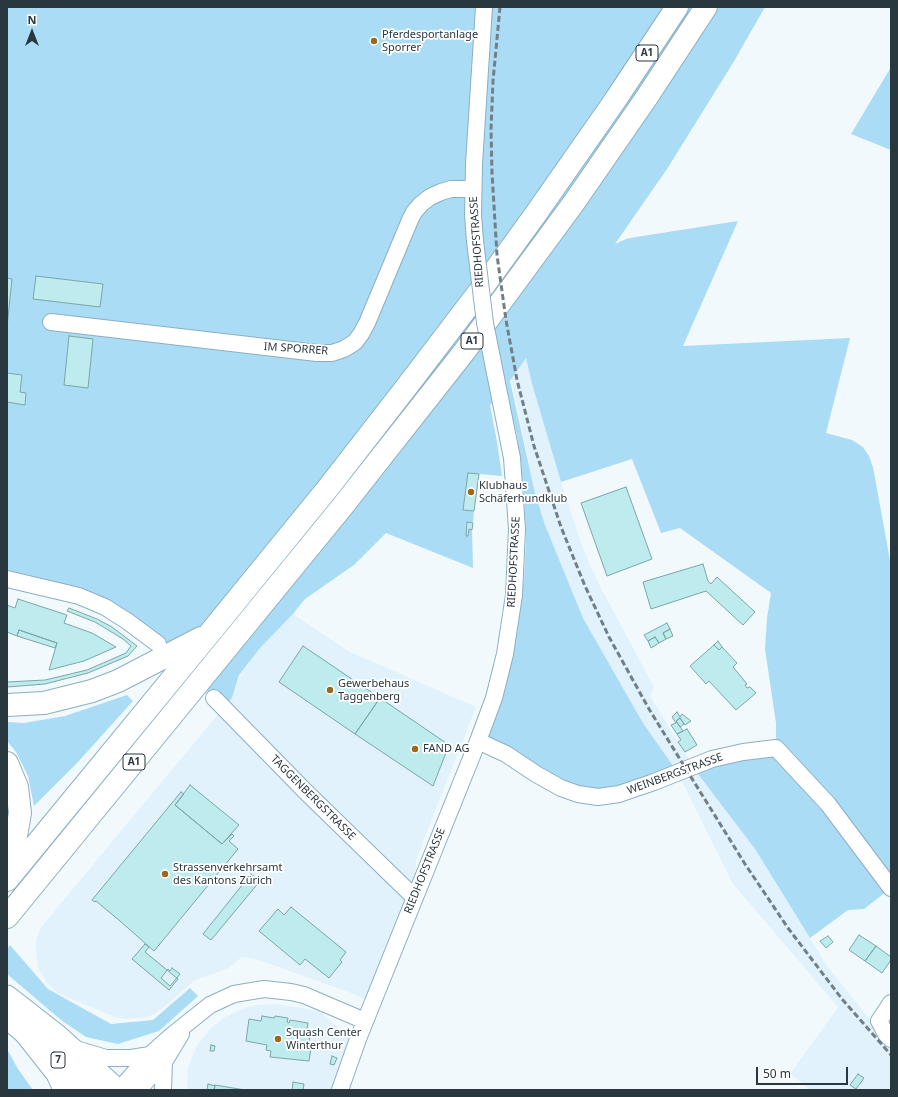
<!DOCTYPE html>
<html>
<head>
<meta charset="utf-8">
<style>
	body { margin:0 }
	#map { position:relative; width:898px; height:1097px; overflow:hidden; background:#f1f9fd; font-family:"Noto Sans",sans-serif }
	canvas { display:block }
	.frame { position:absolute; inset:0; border:8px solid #29373f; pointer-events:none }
	.north { position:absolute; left:12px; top:12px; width:40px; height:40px; -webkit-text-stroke:3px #fff; paint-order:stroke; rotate:0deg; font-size:11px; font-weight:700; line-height:16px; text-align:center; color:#29373f }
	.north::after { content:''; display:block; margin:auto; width:14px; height:18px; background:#29373f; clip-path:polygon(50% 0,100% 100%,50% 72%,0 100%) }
	.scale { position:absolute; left:756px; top:1067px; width:92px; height:18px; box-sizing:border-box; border:2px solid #29373f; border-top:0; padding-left:5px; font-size:12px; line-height:14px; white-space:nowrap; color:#29373f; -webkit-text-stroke:3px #fff; paint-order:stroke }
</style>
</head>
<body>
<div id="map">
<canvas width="898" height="1097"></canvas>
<div class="frame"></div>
<div class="north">N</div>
<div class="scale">50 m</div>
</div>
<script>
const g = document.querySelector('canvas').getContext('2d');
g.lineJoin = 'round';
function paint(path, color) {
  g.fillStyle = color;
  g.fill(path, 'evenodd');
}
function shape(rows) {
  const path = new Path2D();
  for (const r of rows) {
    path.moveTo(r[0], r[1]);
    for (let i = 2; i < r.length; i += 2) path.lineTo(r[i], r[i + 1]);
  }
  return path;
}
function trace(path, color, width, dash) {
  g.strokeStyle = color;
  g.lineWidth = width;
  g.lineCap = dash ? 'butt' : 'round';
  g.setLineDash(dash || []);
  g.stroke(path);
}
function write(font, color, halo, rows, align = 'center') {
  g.font = font + ' "Noto Sans",sans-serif';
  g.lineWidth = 3.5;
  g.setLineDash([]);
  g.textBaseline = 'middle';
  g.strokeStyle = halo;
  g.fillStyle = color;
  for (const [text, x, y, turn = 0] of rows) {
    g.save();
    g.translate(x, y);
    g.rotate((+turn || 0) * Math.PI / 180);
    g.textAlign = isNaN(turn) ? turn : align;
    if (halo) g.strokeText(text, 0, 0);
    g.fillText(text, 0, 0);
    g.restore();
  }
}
const built = shape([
	[526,357,532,384,561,482,580,540,590,565,602,590,654,687,650,696,690,761,704,768,698,774,755,849,827,966,872,1022,891,1039,891,1090,811,1090,790,1074,838,1007,733,884,678,773,643,723,583,618,545,525,535,493,507,358],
	[293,614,348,651,476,707,416,860,414,897,372,1004,354,994,256,959,241,957,234,964,226,969,194,981,163,1008,154,1014,144,1018,124,1019,115,1017,58,993,47,983,38,968,36,949,36,939,42,926,224,707,232,698,240,675,261,647],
	[275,1004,319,1011,339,1028,338,1032,358,1039,340,1090,187,1090,188,1067,196,1047,211,1028,225,1017,241,1009,257,1005]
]);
const green = shape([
	[7,7,765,7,733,63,667,169,615,244,626,239,636,237,738,221,683,346,850,338,826,433,852,440,863,447,869,456,873,467,891,566,891,888,864,909,848,910,810,938,755,849,698,774,704,768,776,748,776,723,765,649,767,618,771,593,680,528,661,533,632,459,561,482,532,384,526,358,510,381,535,493,545,525,583,618,643,723,678,773,598,797,478,741,514,646,524,579,526,539,524,493,517,436,506,388,500,397,490,405,497,442,502,476,468,473,463,509,474,511,473,523,467,522,466,536,468,536,469,529,472,530,473,568,386,533,354,565,305,599,293,614,261,647,239,675,232,698,224,707,181,664,127,621,7,579],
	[891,67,891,150,851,134],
	[127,695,133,701,78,762,34,806,28,776,16,752,7,741,7,722,24,723,65,716],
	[10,945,48,989,111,1024,153,1020,190,988,198,996,159,1031,118,1044,86,1037,61,1020,7,974,7,949],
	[7,1049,18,1069,33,1090,7,1090]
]);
const building = shape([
	[36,276,103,284,100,307,33,299,36,276],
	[7,278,12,279,7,327,7,278],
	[69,336,93,339,88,388,64,385,69,336],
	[7,373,22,375,20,392,26,393,25,405,7,402,7,373],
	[468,473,479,474,474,511,463,510,468,473],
	[626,487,652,559,607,576,581,503,626,487],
	[467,522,473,523,472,530,469,529,468,536,466,536,467,522],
	[703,564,708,581,711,584,717,577,755,612,743,625,706,591,651,609,643,582,703,564],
	[18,599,67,615,64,623,92,633,116,647,84,661,49,670,57,643,19,630,17,636,7,632,7,605,15,608,18,599],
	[69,608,97,619,112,627,137,646,128,656,88,673,45,684,7,687,7,682,45,680,87,670,126,653,131,646,123,639,95,622,67,611,69,608],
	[667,623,670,629,663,633,666,639,659,643,655,637,648,641,644,635,667,623],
	[670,629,673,636,666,639,663,633,670,629],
	[19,630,57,643,55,648,17,636,19,630],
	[655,637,659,643,651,648,648,641,655,637],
	[718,641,722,647,719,650,714,645,718,641],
	[714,645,719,650,722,647,737,663,733,667,747,684,745,685,747,688,750,687,756,693,736,710,709,681,706,684,690,666,714,645],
	[303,646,380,698,355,734,279,682,303,646],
	[380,698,449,745,433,786,355,734,380,698],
	[677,712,680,717,682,714,691,721,685,725,680,718,676,721,683,731,677,734,671,725,676,723,672,717,677,712],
	[680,718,684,724,680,727,676,721,680,718],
	[687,729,697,745,685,752,678,742,681,740,677,734,687,729],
	[190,785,239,825,222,844,175,805,190,785],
	[181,792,184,794,175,805,222,844,232,834,234,836,229,841,238,849,154,951,120,921,96,901,95,902,92,900,181,792],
	[251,874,260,881,211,940,203,934,251,874],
	[291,907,346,952,340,960,342,962,329,978,305,959,300,965,259,931,278,909,284,915,291,907],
	[859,935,876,946,865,961,849,950,859,935],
	[828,936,833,942,826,948,820,941,828,936],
	[145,944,149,947,145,952,178,979,169,990,132,959,145,944],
	[876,946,891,957,891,960,882,973,865,961,876,946],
	[172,968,180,974,170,986,161,978,168,969,170,971,172,968],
	[262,1016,274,1018,275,1016,288,1018,287,1022,289,1023,290,1020,308,1023,306,1035,310,1036,308,1048,311,1048,309,1061,270,1057,271,1051,266,1050,267,1045,246,1041,249,1019,261,1021,262,1016],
	[211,1045,215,1046,214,1051,210,1051,211,1045],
	[332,1056,337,1058,334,1065,330,1064,332,1056],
	[858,1074,864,1078,856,1089,850,1085,858,1074],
	[293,1082,304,1084,303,1090,292,1090,293,1082],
	[208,1084,215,1086,214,1090,207,1090,208,1084],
	[215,1085,245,1090,214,1090,215,1085]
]);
const minor = shape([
	[475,241,473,215,474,164,484,7],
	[51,322,317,353,332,353,344,349,355,342,361,334,367,323,410,220,414,212,421,204,430,197,441,192,451,189,473,189],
	[7,579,79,596,105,607,127,621,158,644],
	[214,698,306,792,414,897],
	[478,741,506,754,536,774,561,788,578,794,598,797,619,794,654,782,712,759,743,752,776,748,828,804,891,888],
	[891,1003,879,1021,886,1034,891,1039],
	[76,1049,106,1058,131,1058,150,1055],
	[119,1090,150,1055,170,1037,210,1005,234,994,264,989,291,992,304,995,365,1021],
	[138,1090,164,1062,181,1034],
	[163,1090,164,1062],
	[340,1090,358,1039,478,741,494,698,505,654,514,595,517,529,512,458,495,373]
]);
const major = shape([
	[7,996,57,1035,118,1090],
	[7,1018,93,1090]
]);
const highway = shape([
	[7,705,44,703,92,691,118,681,201,638],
	[7,763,17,787,20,813,16,836,7,856],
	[7,880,209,634,328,488,408,385,485,284,535,215,616,99,677,7],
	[7,917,342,507,464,352,573,204,647,97,706,7],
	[23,1030,57,1073,65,1090]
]);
const rail = shape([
	[500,7,493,81,491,129,492,173,497,255,506,320,517,380,534,446,561,527,585,586,609,637,649,709,686,769,745,864,788,928,842,999,891,1055]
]);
const minorBridge = shape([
	[475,241,485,323,495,373]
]);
const markers = [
	[374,41,4,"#9a691d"],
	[471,492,4,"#9a691d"],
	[330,690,4,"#9a691d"],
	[415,749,4,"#9a691d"],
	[165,874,4,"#9a691d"],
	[278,1039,4,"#9a691d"]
];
const shields = [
	[647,53,22],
	[472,341,22],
	[134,762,22],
	[58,1060,14]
];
const shieldNames = [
	["A1",647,53],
	["A1",472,341],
	["A1",134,762],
	["7",58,1060]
];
const poiNames = [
	["Pferdesportanlage",382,35],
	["Sporrer",382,48],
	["Klubhaus",479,486],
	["Schäferhundklub",479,499],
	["Gewerbehaus",338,684],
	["Taggenberg",338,697],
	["FAND AG",423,749],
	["Strassenverkehrsamt",173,868],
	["des Kantons Zürich",173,881],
	["Squash Center",286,1033],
	["Winterthur",286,1046]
];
const streetNames = [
	["RIEDHOFSTRASSE",477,242,-94],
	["IM SPORRER",296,349,4],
	["RIEDHOFSTRASSE",514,562,-87],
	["WEINBERGSTRASSE",675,774,-20],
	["TAGGENBERGSTRASSE",313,798,45],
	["RIEDHOFSTRASSE",425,871,-68]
];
paint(built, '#e1f2fc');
paint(green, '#abdcf6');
paint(building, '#beecee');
trace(building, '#7ba6a8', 1);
trace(minor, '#8bafc2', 18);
trace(major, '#8bafc2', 23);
trace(highway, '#8bafc2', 24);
trace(minor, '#fff', 16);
trace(major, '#fff', 21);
trace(highway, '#fff', 22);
trace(rail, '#737f85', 3, [6, 3]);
trace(minorBridge, '#8bafc2', 18, []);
trace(minorBridge, '#fff', 16);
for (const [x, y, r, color] of markers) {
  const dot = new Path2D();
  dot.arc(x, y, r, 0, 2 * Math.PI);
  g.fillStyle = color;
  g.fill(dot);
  trace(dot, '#fff', 1.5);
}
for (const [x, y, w] of shields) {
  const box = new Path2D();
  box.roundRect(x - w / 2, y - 8, w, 16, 3);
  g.fillStyle = '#fff';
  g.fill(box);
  trace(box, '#29373f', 1);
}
write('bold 10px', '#29373f', null, shieldNames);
write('11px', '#29373f', '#fff', poiNames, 'left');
write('11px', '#29373f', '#fff', streetNames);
</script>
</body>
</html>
